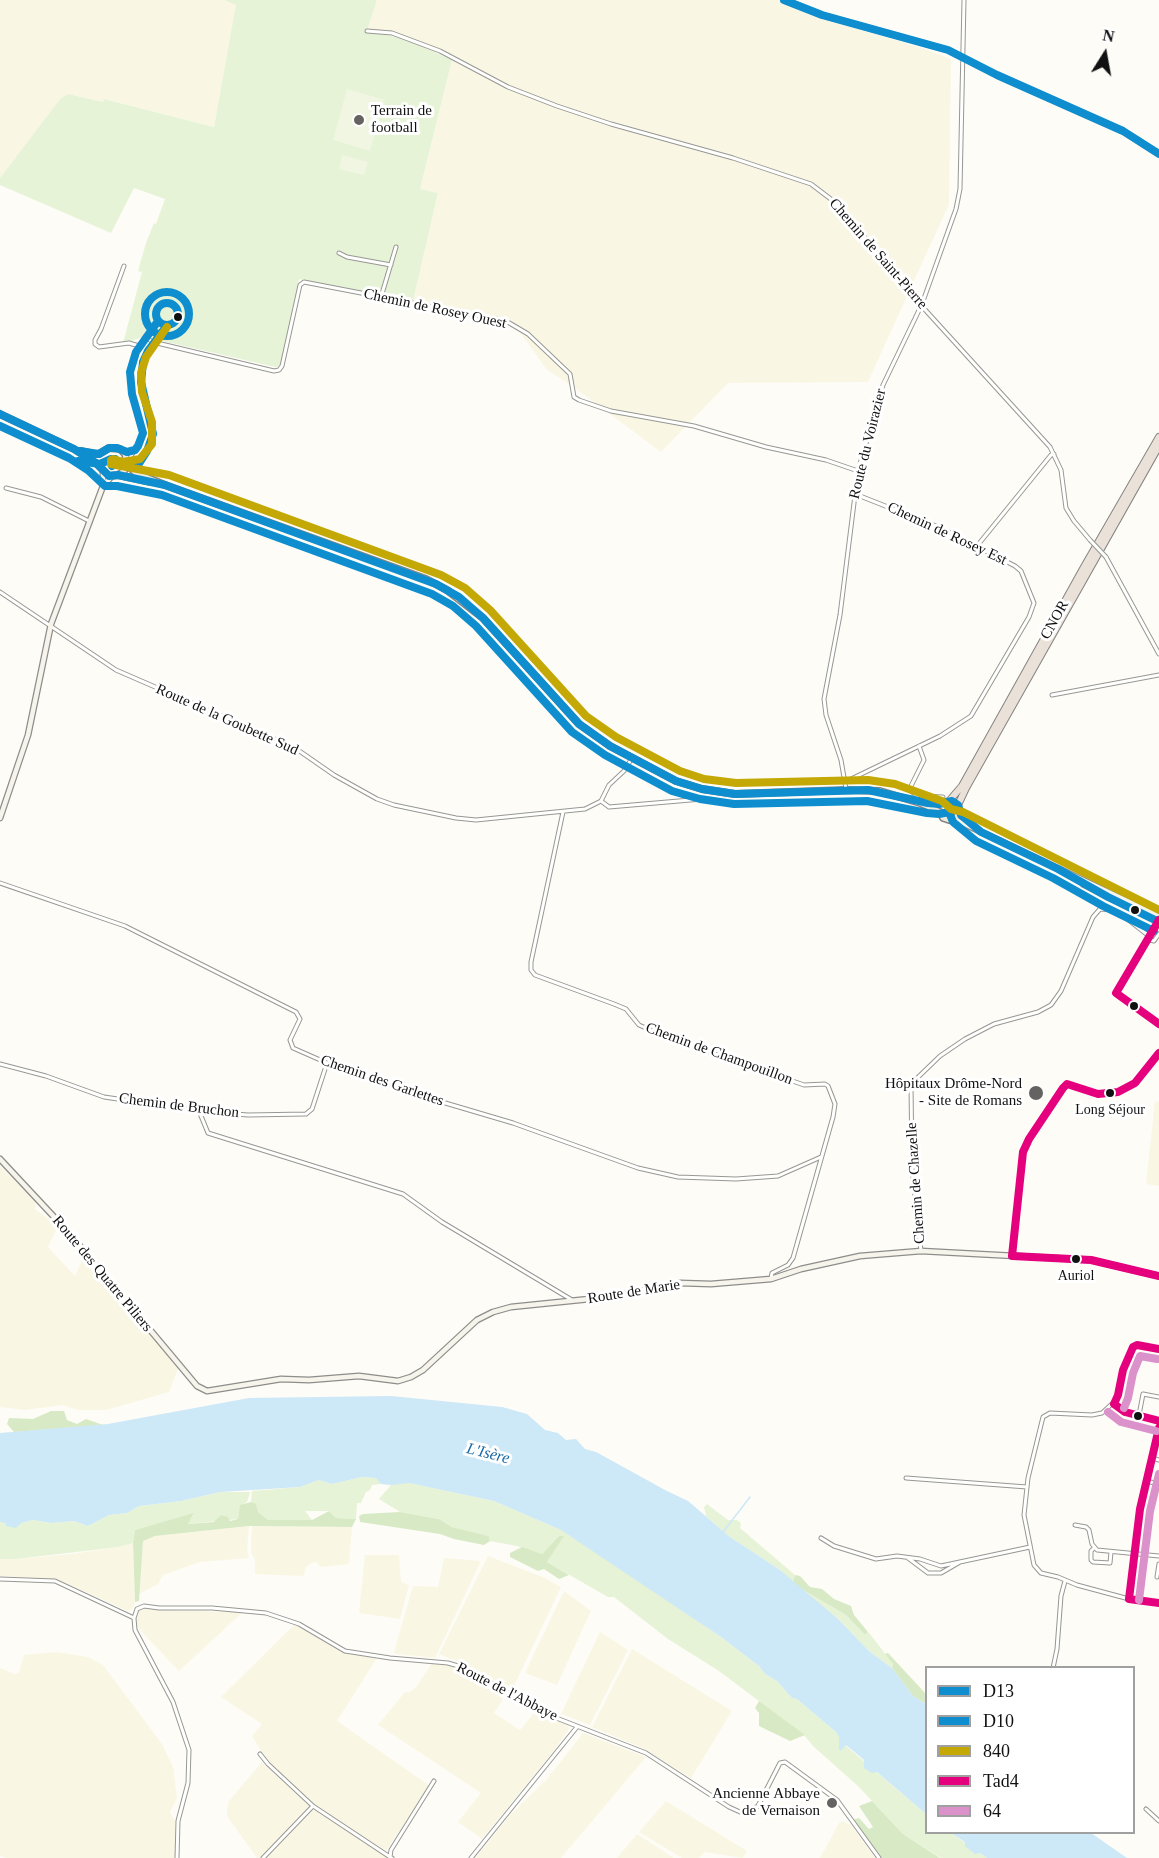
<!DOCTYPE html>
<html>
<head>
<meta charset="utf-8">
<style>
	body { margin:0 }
	#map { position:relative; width:1159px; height:1858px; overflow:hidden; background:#fdfcf7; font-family:Georgia,serif }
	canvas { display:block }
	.legend { position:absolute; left:925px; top:1666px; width:210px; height:168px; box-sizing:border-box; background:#fff; border:2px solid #a0a0a0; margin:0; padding:8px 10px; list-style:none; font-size:18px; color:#111 }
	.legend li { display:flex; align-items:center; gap:12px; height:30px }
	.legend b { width:30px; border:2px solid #a0a0a0 }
	.north { position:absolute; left:1075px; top:24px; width:60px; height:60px; -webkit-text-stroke:4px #fff; paint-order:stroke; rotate:11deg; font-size:16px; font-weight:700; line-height:24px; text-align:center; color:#111 }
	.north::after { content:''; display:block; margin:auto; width:21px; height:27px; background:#111; clip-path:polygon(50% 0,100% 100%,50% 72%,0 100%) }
</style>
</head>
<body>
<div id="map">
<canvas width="1159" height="1858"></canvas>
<ul class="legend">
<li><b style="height:8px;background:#0e8ece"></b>D13</li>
<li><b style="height:8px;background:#0e8ece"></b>D10</li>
<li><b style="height:8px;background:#c4a805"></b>840</li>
<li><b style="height:8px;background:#e5007d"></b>Tad4</li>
<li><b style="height:8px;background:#db92ca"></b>64</li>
</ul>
<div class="north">N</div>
</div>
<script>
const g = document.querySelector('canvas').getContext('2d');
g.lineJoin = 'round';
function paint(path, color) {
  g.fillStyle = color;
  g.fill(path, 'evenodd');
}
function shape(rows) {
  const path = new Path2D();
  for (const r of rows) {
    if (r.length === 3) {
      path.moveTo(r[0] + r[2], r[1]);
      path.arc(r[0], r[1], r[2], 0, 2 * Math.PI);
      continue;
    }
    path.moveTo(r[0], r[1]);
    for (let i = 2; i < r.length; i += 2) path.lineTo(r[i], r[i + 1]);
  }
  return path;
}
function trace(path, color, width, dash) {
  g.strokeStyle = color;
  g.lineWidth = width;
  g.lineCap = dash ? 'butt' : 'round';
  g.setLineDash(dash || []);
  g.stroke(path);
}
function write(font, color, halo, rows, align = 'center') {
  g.font = font + ' Georgia,serif';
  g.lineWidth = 6;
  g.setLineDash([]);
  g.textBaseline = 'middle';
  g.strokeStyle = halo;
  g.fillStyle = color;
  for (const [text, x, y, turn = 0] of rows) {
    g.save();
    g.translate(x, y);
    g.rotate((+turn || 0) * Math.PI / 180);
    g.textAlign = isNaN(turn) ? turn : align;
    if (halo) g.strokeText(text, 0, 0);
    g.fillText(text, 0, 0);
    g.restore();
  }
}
const farmland = shape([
	[0,0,224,0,237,5,214,127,105,99,104,102,68,94,61,99,0,178],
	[377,0,778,0,807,14,925,49,951,59,949,204,868,382,728,383,661,452,575,388,547,370,511,320,413,301,438,193,420,189,452,60,405,39,367,31],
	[1155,1101,1159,1102,1159,1186,1146,1184],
	[0,1166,35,1201,35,1209,58,1226,48,1247,75,1276,82,1260,127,1304,178,1369,169,1392,106,1410,78,1410,63,1405,25,1410,0,1407],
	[249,1526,247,1551,249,1558,200,1562,163,1575,158,1584,139,1594,143,1541,155,1536],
	[252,1526,352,1527,349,1564,321,1567,316,1562,311,1563,305,1569,304,1575,300,1576,255,1574,255,1560,251,1553],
	[133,1543,135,1602,132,1609,128,1611,59,1580,0,1576,0,1559,16,1559,71,1554,119,1547],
	[365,1555,399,1555,401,1582,409,1585,400,1619,359,1613],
	[488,1556,545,1578,561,1587,512,1690,473,1668,439,1654],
	[446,1558,481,1561,435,1658,395,1654,394,1652,413,1586,438,1587,444,1559],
	[564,1591,591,1611,557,1685,525,1673],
	[145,1608,155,1610,243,1612,179,1671,137,1627,136,1619,139,1610],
	[295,1624,345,1652,377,1658,337,1721,430,1786,386,1851,313,1804,269,1764,252,1736,262,1724,221,1697],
	[600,1632,628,1650,590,1725,561,1714],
	[632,1649,732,1711,691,1778,642,1748,592,1727],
	[57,1652,88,1657,103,1665,162,1744,173,1767,177,1798,170,1812,175,1822,176,1858,6,1858,0,1856,0,1668,14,1674,19,1673,24,1655],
	[432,1663,448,1664,463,1669,499,1690,497,1693,502,1698,502,1701,494,1713,520,1730,534,1713,568,1725,569,1729,553,1752,482,1839,458,1822,481,1793,378,1725,405,1692,410,1692,417,1686],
	[583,1733,646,1757,561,1858,475,1858,511,1814,547,1779],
	[262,1762,311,1807,261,1858,257,1858,227,1816,227,1809,229,1801],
	[666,1801,747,1851,743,1858,705,1852,699,1858,682,1858,639,1832],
	[316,1810,389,1858,266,1858,311,1811],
	[842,1821,851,1825,875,1858,820,1858,839,1823],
	[637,1834,674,1858,617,1858]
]);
const green = shape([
	[224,0,377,0,367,31,405,39,452,60,420,189,438,193,413,301,299,279,280,366,275,367,154,339,149,336,154,331,151,328,141,338,123,343,142,272,138,271,146,243,154,223,156,224,165,199,134,188,111,233,0,185,0,178,61,98,68,94,103,102,104,99,214,127,236,5],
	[362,1477,376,1478,381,1484,372,1485,370,1490,366,1492,361,1503,357,1503,356,1519,336,1518,329,1511,305,1511,312,1520,268,1520,258,1512,251,1502,252,1491,300,1487,319,1480,332,1484],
	[398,1483,409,1483,494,1501,561,1530,599,1554,721,1637,759,1666,765,1674,777,1681,792,1698,797,1699,836,1732,839,1736,839,1750,841,1751,845,1745,926,1814,926,1832,951,1833,987,1858,941,1858,903,1834,858,1786,813,1746,804,1735,719,1671,668,1639,614,1597,608,1597,547,1562,563,1536,559,1536,542,1554,517,1546,490,1541,489,1536,452,1527,439,1519,400,1512,379,1499,391,1485],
	[220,1492,250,1492,247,1502,240,1506,238,1519,187,1524,194,1514,135,1530,133,1543,119,1547,16,1559,0,1559,0,1522,21,1523,33,1520,51,1523,74,1521,88,1526,109,1515,127,1513,139,1506,181,1501],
	[707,1504,728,1520,737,1520,741,1523,740,1528,795,1575,793,1582,780,1570,730,1537,706,1516,704,1507],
	[798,1587,846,1615,865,1635,868,1632,870,1634,893,1664,892,1668,870,1652,838,1619]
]);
const forest = shape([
	[51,1411,64,1411,67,1420,77,1424,86,1419,103,1425,14,1432,7,1424,9,1418,33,1419],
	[251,1502,256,1504,258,1512,268,1520,312,1520,329,1511,336,1518,356,1519,352,1527,249,1526,155,1536,143,1541,139,1601,135,1602,133,1543,135,1530,194,1513,188,1524,214,1522,221,1515,228,1517,230,1521,238,1519,240,1505],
	[400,1512,439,1519,452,1527,489,1536,490,1541,484,1545,454,1539,440,1534,360,1522,359,1516,363,1514],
	[559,1536,564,1536,547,1562,569,1575,559,1579,544,1569,538,1571,510,1557,510,1553,522,1547,542,1554],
	[795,1575,800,1576,810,1587,822,1589,834,1599,851,1606,854,1615,868,1632,865,1635,846,1615,798,1587,793,1582],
	[888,1653,926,1694,926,1704,913,1696,892,1668,893,1664,885,1654],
	[759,1701,805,1735,790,1741,759,1726,759,1713,755,1708],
	[872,1801,903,1834,940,1858,881,1858,853,1823,855,1819,859,1818,869,1829,873,1827,859,1806]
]);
const pitch = shape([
	[347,89,385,100,370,151,333,140],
	[342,155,368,162,364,175,339,169]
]);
const water = shape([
	[391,1396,502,1407,527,1414,545,1430,558,1433,566,1440,576,1439,585,1449,596,1452,665,1490,688,1501,730,1537,780,1570,838,1619,870,1652,892,1668,913,1696,926,1704,926,1814,877,1772,872,1773,864,1768,864,1760,846,1745,841,1751,839,1750,839,1737,836,1732,797,1699,792,1698,777,1681,765,1674,759,1666,721,1637,561,1530,494,1501,409,1483,391,1485,381,1484,376,1478,362,1477,332,1484,319,1480,300,1487,220,1492,181,1501,139,1506,127,1513,109,1515,88,1526,74,1521,51,1523,33,1520,21,1523,16,1528,6,1526,6,1523,0,1522,0,1433,108,1424,249,1398],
	[951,1833,1091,1833,1127,1858,987,1858,980,1853,975,1854,965,1846,965,1842]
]);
const stream = shape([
	[723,1532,750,1497]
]);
const street = shape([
	[367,31,392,33,440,51,508,87,557,106,611,124,733,158,811,184,832,200,868,241,888,269,1050,447,1061,470,1066,508,1074,521,1090,540],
	[339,253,347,257,391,265],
	[124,266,101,329,95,340,95,344,99,347,129,343,139,346],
	[381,297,396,247],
	[128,460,138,446,143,433,132,394,130,372,136,352,145,337,153,342,274,371,279,370,282,366,300,285,304,282,506,321,528,334,570,374,574,397,579,400,611,411,694,426,766,447,826,460,858,471],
	[6,488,41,497,89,521],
	[977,546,1051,455,1054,454],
	[1106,557,1159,654],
	[0,592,116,670,275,739,298,750,334,775,377,799,394,805,456,818,476,820,585,809,601,801,609,785,624,771,632,758],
	[1052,695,1159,675],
	[919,746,924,760,911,786,910,790,917,796,943,797],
	[845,780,849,780,940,736,971,716,1029,617,1034,603,1021,571,1015,566,941,528,855,494],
	[846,789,841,760,826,715,824,699,840,615,858,471,883,385,922,304,956,209,960,189,964,0],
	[601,801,609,807,702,799],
	[563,812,531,962,531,970,535,975,614,1004,626,1009,639,1025,666,1037,804,1085,825,1084,828,1086,835,1104,833,1117,793,1258,788,1265,772,1273,771,1278],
	[0,883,125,926,296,1012,300,1019,290,1040,293,1048,327,1063,442,1102,513,1123,638,1168,678,1177,736,1179,778,1176,821,1157],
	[1155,915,1159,920,1152,934,1149,936,1149,940,1154,941,1159,934],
	[0,1064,46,1076,104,1097,199,1111,248,1115,306,1114,312,1109,327,1063],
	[199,1111,208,1133,403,1194,442,1222,572,1300],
	[921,1251,912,1168,911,1084,940,1056,965,1039,994,1024,1038,1012,1051,1005,1061,991,1093,917,1100,909,1112,910,1126,918,1149,936],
	[1012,1256,1023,1152,1029,1139,1051,1105],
	[1159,1349,1137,1345,1133,1347,1123,1370,1116,1400,1102,1413,1092,1415,1050,1413,1043,1417,1028,1478,1024,1515,1034,1565,1041,1573,1058,1577,1077,1585,1129,1599,1159,1603],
	[1114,1404,1125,1412,1159,1421],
	[1139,1415,1143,1394,1159,1397],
	[1152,1458,1159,1460],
	[906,1478,1027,1487],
	[1146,1481,1159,1484],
	[1075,1525,1086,1527,1089,1530,1092,1544,1097,1550,1159,1556],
	[821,1538,834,1546,876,1559,897,1556,920,1559,941,1566,1030,1547],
	[1094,1548,1091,1551,1091,1560,1093,1562,1110,1563,1111,1552],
	[908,1558,928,1573,941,1573,960,1562],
	[1157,1577,1159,1564],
	[0,1579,55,1581,134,1618],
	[1129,1599,1140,1509,1159,1428],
	[1053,1668,1057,1649,1061,1596,1065,1581],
	[260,1754,268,1764,313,1806,390,1857],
	[1146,1809,1159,1821],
	[177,1858,178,1821,188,1783,189,1750,173,1702,135,1630,134,1618,137,1609,144,1606,159,1608,212,1608,266,1613,299,1624,345,1651,390,1658,448,1663,465,1668,541,1712,646,1753,729,1807,740,1812,748,1812,758,1806,780,1763,785,1762,837,1800,879,1858],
	[263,1858,313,1806],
	[392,1858,390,1857,391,1850,434,1781],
	[471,1858,577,1727]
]);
const secondary = shape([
	[784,0,822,15,948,50,997,75,1123,131,1159,154],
	[103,486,103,472],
	[959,812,974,827],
	[0,818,28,735,51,624,103,486,112,476],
	[954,819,1159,916],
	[1083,884,1159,922],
	[0,1159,70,1234,197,1386,207,1391,281,1379,309,1380,359,1376,398,1381,411,1377,423,1370,477,1320,493,1312,511,1307,609,1297,680,1283,711,1284,771,1279,801,1269,860,1256,921,1251,1091,1260,1159,1276]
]);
const primary = shape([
	[0,414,74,449,96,463,109,476,118,475,151,482],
	[81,451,94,454,99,454,109,448,120,449,125,454,127,463,124,471,118,475],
	[127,465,136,473,165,485,426,579,447,590,483,618,579,724,610,746,676,781,702,789,735,794,846,790,880,791,920,803,940,812,943,818,949,820,956,818,959,812,958,805,952,801,935,804,915,801]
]);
const highway = shape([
	[949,801,962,786,1084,567,1159,437],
	[958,805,966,788,1159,446]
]);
const streetBridge = shape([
	[1090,540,1106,557]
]);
const bus1 = shape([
	[784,0,822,15,948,50,997,75,1123,131,1159,154],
	[167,314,11],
	[0,414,74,449,96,463,109,476,118,475,165,485,436,584,459,597,483,618,579,724,610,746,676,781,702,789,735,794,868,790,928,803,939,804,952,801,958,805,961,815,981,832,1058,869,1108,897,1159,922],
	[79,451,99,454,109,448,117,448,127,452,135,450,138,446,143,433,132,394,130,372,136,352,158,321]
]);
const bus2 = shape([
	[167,314,22],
	[0,426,69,458,89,471,105,486,117,486,162,495,432,594,453,606,476,626,572,732,605,755,672,791,700,799,734,804,867,801,927,813,939,814,949,812,953,822,976,841,1053,878,1103,906,1154,931],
	[78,461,100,464,111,459,115,459,115,464,112,466],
	[138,465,147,451,153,434,141,382,143,362,148,351,166,327]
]);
const bus3 = shape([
	[167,327,146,357,141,373,142,392,152,422,152,444,140,459,123,462,113,459,111,460,111,464,169,475,441,575,465,588,490,610,586,716,616,737,680,771,704,779,736,783,868,780,895,784,942,801,951,809,963,812,1159,910]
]);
const bus4 = shape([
	[1159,920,1116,993,1159,1024],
	[1159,1053,1135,1083,1118,1092,1098,1094,1067,1084,1063,1088,1029,1139,1023,1152,1012,1256,1091,1260,1159,1276],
	[1159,1349,1137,1345,1133,1347,1123,1370,1118,1395,1114,1404,1125,1412,1159,1421],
	[1159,1428,1140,1509,1129,1599,1159,1603]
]);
const bus5 = shape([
	[1124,1408,1128,1398,1133,1373,1140,1356,1157,1359],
	[1108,1412,1121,1422,1156,1431],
	[1139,1600,1150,1511,1159,1474]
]);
const markers = [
	[359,120,6,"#646362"],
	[178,317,5,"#111"],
	[1135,910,5,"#111"],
	[1134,1006,5,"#111"],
	[1036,1093,8,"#646362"],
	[1110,1093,5,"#111"],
	[1076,1259,5,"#111"],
	[1138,1416,5,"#111"],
	[832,1803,6,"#646362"]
];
const busNames = [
	["Long Séjour",1110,1110],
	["Auriol",1076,1276]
];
const poiNames = [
	["Terrain de",371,111,"left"],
	["football",371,128,"left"],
	["Hôpitaux Drôme-Nord",1022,1084],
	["- Site de Romans",1022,1101],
	["Ancienne Abbaye",820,1794],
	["de Vernaison",820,1811]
];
const streetNames = [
	["Chemin de Saint-Pierre",878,254,49],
	["Chemin de Rosey Ouest",435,309,12],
	["Route du Voirazier",868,444,-76],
	["Chemin de Rosey Est",947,534,25],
	["CNOR",1055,620,-61],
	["Route de la Goubette Sud",227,720,24],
	["Chemin de Champouillon",719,1054,20],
	["Chemin des Garlettes",382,1081,19],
	["Chemin de Bruchon",179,1106,7],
	["Chemin de Chazelle",916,1183,-94],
	["Route des Quatre Piliers",102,1274,50],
	["Route de Marie",634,1292,-9],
	["Route de l'Abbaye",507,1692,27]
];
const waterNames = [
	["L'Isère",488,1454,14]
];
paint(farmland, '#f9f7e4');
paint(green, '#e7f3d7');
paint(forest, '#d8eac5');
paint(pitch, '#f0f6e1');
paint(water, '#cde8f7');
trace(stream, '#cde8f7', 1.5);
trace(street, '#979795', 5);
trace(secondary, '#8e8d8b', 7);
trace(primary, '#858482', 8);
trace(highway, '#858482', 8);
trace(street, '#fffffe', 3);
trace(secondary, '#f6f4eb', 4.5);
trace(primary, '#ede9dc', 5);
trace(highway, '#eae1d8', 6);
trace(streetBridge, '#979795', 5, []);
trace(streetBridge, '#fffffe', 3);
trace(bus1, '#0e8ece', 8);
trace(bus2, '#0e8ece', 8);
trace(bus3, '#c4a805', 8);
trace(bus4, '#e5007d', 8);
trace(bus5, '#db92ca', 8);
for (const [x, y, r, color] of markers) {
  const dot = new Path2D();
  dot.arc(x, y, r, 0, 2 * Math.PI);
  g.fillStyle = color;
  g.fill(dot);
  trace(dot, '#fff', 2);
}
write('14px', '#111', '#fff', busNames);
write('15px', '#111', '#fff', poiNames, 'right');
write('15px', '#111', '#fff', streetNames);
write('italic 16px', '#1768a6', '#fff', waterNames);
</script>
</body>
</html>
